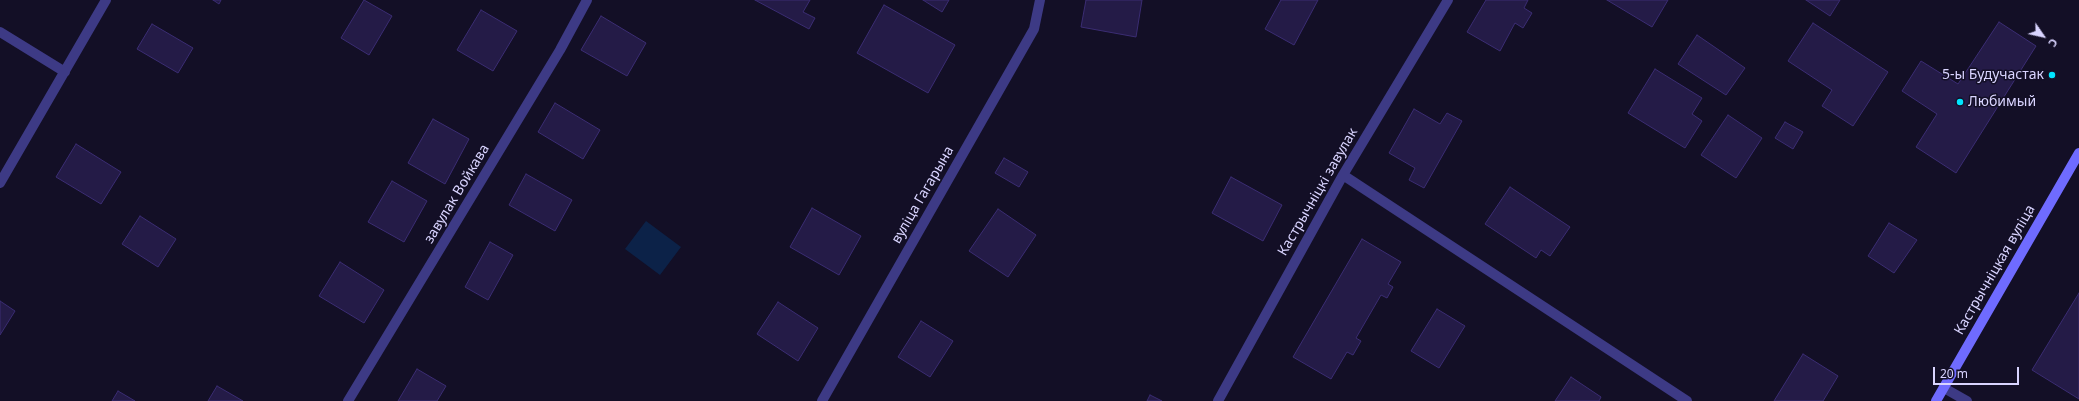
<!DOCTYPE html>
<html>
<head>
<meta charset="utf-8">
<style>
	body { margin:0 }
	#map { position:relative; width:2079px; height:401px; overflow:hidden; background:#130f26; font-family:"Noto Sans",sans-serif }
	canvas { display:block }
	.north { position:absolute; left:2023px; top:16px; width:40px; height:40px; -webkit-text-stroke:3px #130f26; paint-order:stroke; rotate:124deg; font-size:11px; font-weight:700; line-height:16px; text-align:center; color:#d9d4ff }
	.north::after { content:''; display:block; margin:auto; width:14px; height:18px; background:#d9d4ff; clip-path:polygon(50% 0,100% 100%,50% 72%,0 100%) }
	.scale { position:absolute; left:1933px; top:367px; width:86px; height:18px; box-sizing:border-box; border:2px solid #d9d4ff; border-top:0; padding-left:5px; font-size:12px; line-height:14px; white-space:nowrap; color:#d9d4ff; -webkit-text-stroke:3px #130f26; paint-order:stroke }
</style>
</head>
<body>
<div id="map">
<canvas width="2079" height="401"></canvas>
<div class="north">С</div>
<div class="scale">20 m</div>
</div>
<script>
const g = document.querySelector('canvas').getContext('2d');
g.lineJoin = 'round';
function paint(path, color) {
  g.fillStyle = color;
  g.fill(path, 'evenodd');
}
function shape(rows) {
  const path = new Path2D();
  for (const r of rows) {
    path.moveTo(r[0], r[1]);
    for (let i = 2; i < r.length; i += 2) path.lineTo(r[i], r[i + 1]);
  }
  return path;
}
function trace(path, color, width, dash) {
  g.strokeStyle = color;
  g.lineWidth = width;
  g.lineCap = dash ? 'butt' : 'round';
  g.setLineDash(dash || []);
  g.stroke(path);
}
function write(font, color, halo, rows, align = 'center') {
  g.font = font + ' "Noto Sans",sans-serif';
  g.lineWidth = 3;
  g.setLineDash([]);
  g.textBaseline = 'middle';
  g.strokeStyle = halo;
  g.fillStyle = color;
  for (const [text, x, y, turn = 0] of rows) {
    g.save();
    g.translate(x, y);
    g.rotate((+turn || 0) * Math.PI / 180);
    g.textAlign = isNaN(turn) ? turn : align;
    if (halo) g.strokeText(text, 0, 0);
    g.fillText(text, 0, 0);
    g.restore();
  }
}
const water = shape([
	[646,221,681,247,660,275,625,249]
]);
const building = shape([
	[213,0,221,0,219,4,213,0],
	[364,0,392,16,369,55,341,38,364,0],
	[755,0,810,0,803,12,815,18,809,29,755,0],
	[923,0,949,0,942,12,923,0],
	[1086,0,1142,0,1136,37,1081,27,1086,0],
	[1281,0,1318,0,1294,45,1265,29,1281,0],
	[1486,0,1528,0,1524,8,1532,13,1523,28,1515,23,1500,51,1467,32,1486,0],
	[1607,0,1668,0,1652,27,1607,0],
	[1806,0,1840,0,1830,16,1806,0],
	[884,5,955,45,928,93,857,53,884,5],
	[481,10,517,31,493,71,457,50,481,10],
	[601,16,646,43,627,76,581,50,601,16],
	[1999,22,2036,46,1956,173,1916,147,1937,114,1902,91,1921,61,1958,84,1999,22],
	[1813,23,1888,72,1853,126,1822,106,1832,90,1788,61,1813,23],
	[152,24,193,48,178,73,137,49,152,24],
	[1697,35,1745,68,1726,95,1678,64,1697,35],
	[1655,69,1702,98,1692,114,1702,121,1685,148,1628,113,1655,69],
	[555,103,600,130,583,159,538,132,555,103],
	[1414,109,1440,124,1447,113,1462,121,1424,188,1409,180,1415,168,1389,153,1414,109],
	[1728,115,1762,138,1736,178,1701,155,1728,115],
	[433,119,469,139,445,184,408,163,433,119],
	[1785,122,1803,132,1793,149,1775,138,1785,122],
	[76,144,121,172,101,204,56,177,76,144],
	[1004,158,1028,172,1019,187,995,173,1004,158],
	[526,174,572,200,555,231,509,205,526,174],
	[1231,177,1282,205,1263,241,1212,213,1231,177],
	[392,181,427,201,404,242,368,222,392,181],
	[1510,187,1570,227,1550,256,1541,250,1536,258,1485,224,1510,187],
	[812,208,861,236,839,275,790,247,812,208],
	[998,209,1036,235,1008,277,969,251,998,209],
	[140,216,176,239,158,267,122,244,140,216],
	[1889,223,1917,240,1894,273,1868,256,1889,223],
	[1362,239,1401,262,1388,284,1393,287,1387,298,1381,295,1356,338,1361,341,1353,355,1347,352,1331,379,1293,357,1362,239],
	[490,242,513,255,488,300,465,287,490,242],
	[340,262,384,290,364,323,319,296,340,262],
	[2079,293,2079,399,2032,370,2079,293],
	[0,301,15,311,0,335,0,301],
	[778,302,818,328,798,361,757,334,778,302],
	[1437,309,1465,326,1439,368,1411,351,1437,309],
	[921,321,953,341,930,377,898,357,921,321],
	[1803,354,1838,376,1823,401,1774,401,1803,354],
	[417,369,446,386,437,401,398,401,417,369],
	[1571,377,1601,397,1599,401,1555,401,1571,377],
	[217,386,243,401,208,401,217,386],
	[118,391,135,401,112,401,118,391],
	[1150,395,1162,401,1147,401,1150,395]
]);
const lane = shape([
	[1944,388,1967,401]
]);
const street = shape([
	[0,32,65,72],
	[1343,175,1687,401],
	[0,183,106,0],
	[348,401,560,50,587,0],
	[822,401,1034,29,1040,0],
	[1218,401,1343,175,1448,0]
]);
const secondary = shape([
	[1936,401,2079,153]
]);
const markers = [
	[2052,75,4,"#00e5ff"],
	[1960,102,4,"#00e5ff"]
];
const poiNames = [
	["5-ы Будучастак",2044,75],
	["Любимый",1968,102,"left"]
];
const streetNames = [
	["Кастрычніцкі завулак",1318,192,-60],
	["завулак Войкава",457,194,-59],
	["вуліца Гагарына",923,195,-60],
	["Кастрычніцкая вуліца",1995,270,-60]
];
paint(water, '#0c2248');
paint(building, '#241b47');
trace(building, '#3b2d73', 1);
trace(lane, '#3d3a85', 10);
trace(street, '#3d3a85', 10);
trace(secondary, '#6f6bff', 10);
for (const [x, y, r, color] of markers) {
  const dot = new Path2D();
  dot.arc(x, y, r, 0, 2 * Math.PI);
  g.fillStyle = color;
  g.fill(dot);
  trace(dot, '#130f26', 1.5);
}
write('14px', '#d9d4ff', '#130f26', poiNames, 'right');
write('14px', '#d9d4ff', '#130f26', streetNames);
</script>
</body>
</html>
